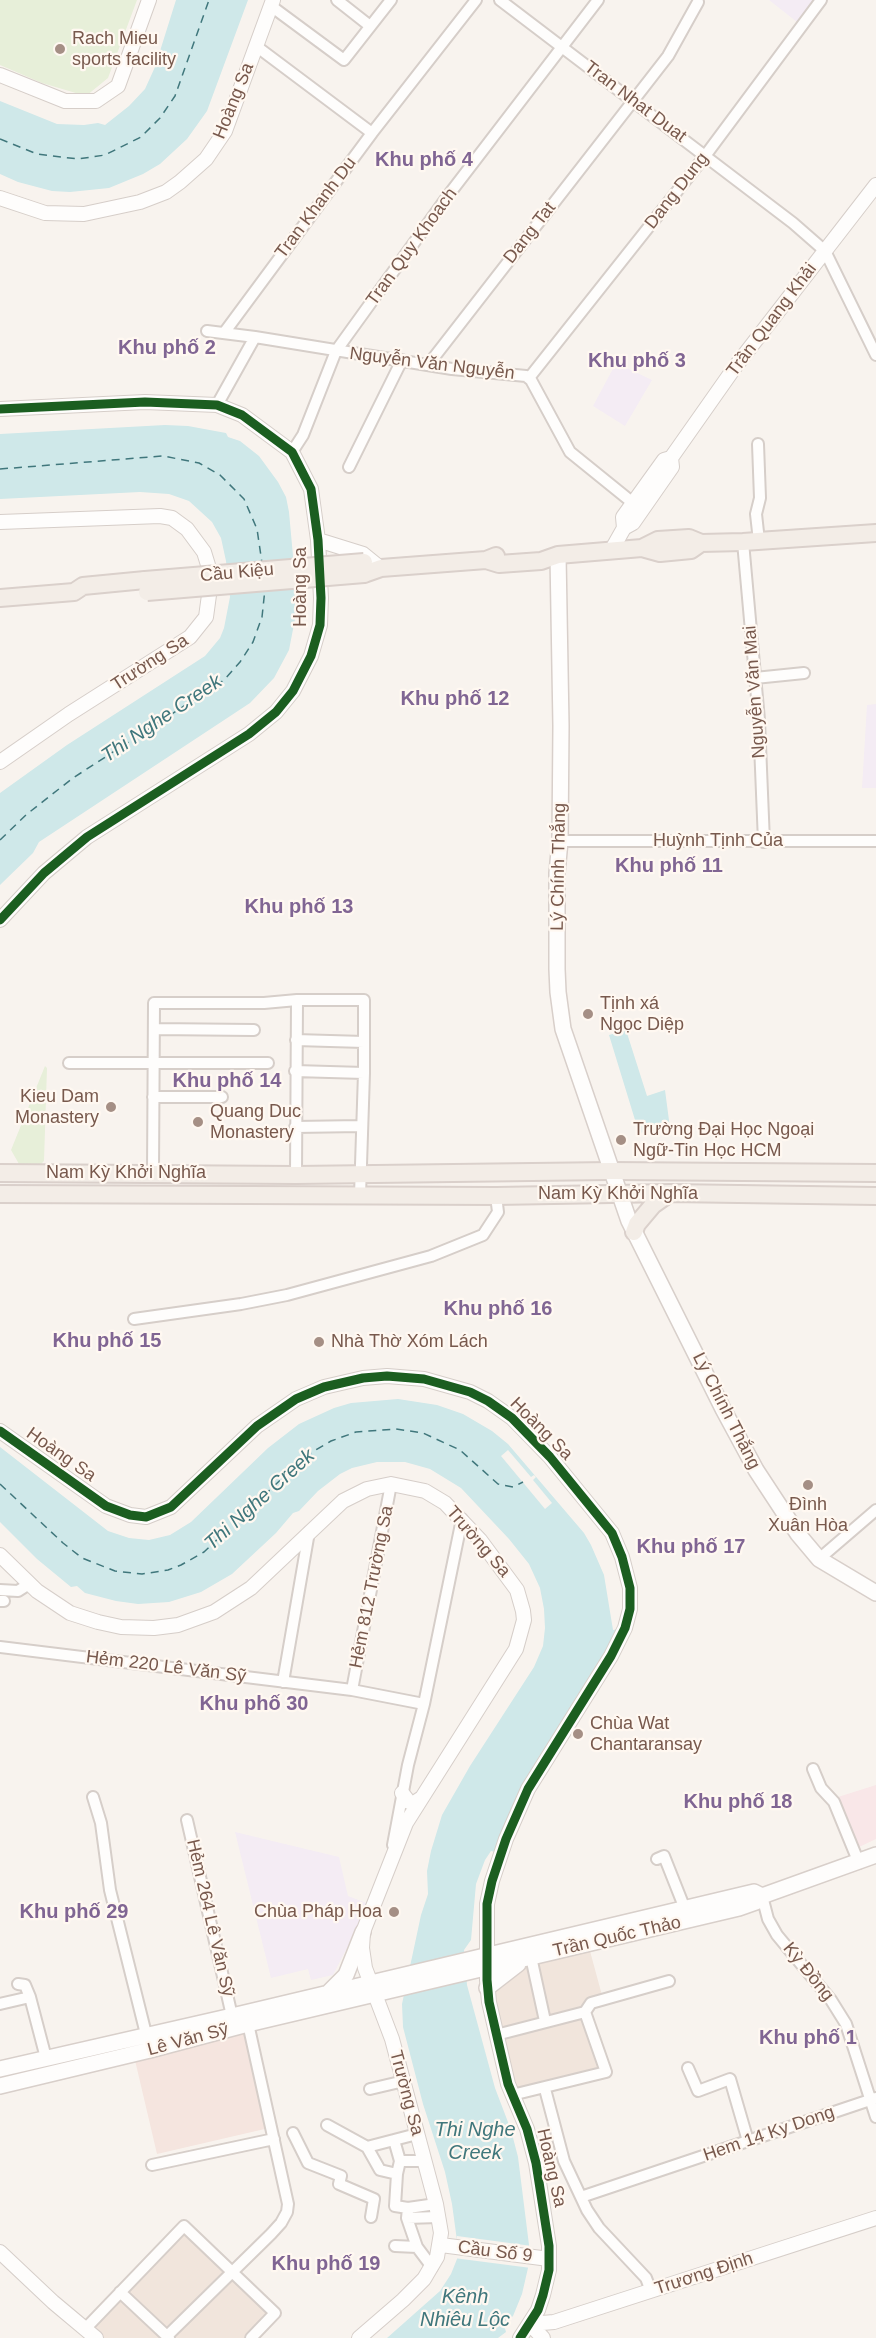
<!DOCTYPE html>
<html>
<head>
<meta charset="utf-8">
<style>
	body { margin:0 }
	canvas { display:block; background:#f8f3ee }
</style>
</head>
<body>
<canvas width="876" height="2338"></canvas>
<script>
const g = document.querySelector('canvas').getContext('2d');
g.lineJoin = 'round';
function paint(path, color) {
  g.fillStyle = color;
  g.fill(path, 'evenodd');
}
function shape(rows) {
  const path = new Path2D();
  for (const r of rows) {
    path.moveTo(r[0], r[1]);
    for (let i = 2; i < r.length; i += 2) path.lineTo(r[i], r[i + 1]);
  }
  return path;
}
function trace(path, color, width, dash) {
  g.strokeStyle = color;
  g.lineWidth = width;
  g.lineCap = dash ? 'butt' : 'round';
  g.setLineDash(dash || []);
  g.stroke(path);
}
function write(font, color, halo, rows, align = 'center') {
  g.font = font + ' Arial,sans-serif';
  g.lineWidth = 4.5;
  g.setLineDash([]);
  g.textBaseline = 'middle';
  g.strokeStyle = halo;
  g.fillStyle = color;
  for (const [text, x, y, turn = 0] of rows) {
    g.save();
    g.translate(x, y);
    g.rotate((+turn || 0) * Math.PI / 180);
    g.textAlign = isNaN(turn) ? turn : align;
    if (halo) g.strokeText(text, 0, 0);
    g.fillText(text, 0, 0);
    g.restore();
  }
}
const residential = shape([
	[590,1951,603,1999,584,2013,599,2073,516,2094,490,1997,495,1986,512,1971],
	[184,2230,270,2314,247,2338,101,2338,92,2329]
]);
const commercial = shape([
	[246,2029,269,2128,157,2154,134,2056]
]);
const education = shape([
	[769,0,813,0,797,22],
	[616,363,652,380,625,426,593,406],
	[876,704,876,788,862,788,867,705],
	[235,1832,339,1857,348,1896,369,1904,354,1944,348,1946,333,1975,311,1980,308,1969,271,1978]
]);
const medical = shape([
	[876,1785,876,1839,857,1848,838,1797]
]);
const green = shape([
	[0,0,137,0,108,78,86,96,42,83,0,65],
	[45,1066,47,1068,44,1161,41,1164,19,1164,11,1150]
]);
const water = shape([
	[176,0,248,0,207,111,187,139,160,164,143,174,109,188,70,192,52,191,18,182,0,174,0,101,57,124,84,125,98,123,105,125,129,106,145,89,155,67],
	[165,425,188,426,226,433,228,437,240,441,259,456,278,482,286,497,289,512,295,578,295,619,289,650,274,678,250,703,39,842,33,853,0,885,0,793,67,745,205,656,220,638,224,628,230,597,226,561,221,538,212,522,189,501,169,494,140,492,0,499,0,434],
	[626,1030,647,1096,665,1090,670,1128,639,1133,609,1035],
	[398,1399,437,1405,463,1414,492,1431,508,1444,584,1533,591,1545,604,1575,613,1630,619,1629,532,1768,511,1810,495,1852,491,1851,485,1860,476,1884,471,1940,464,1950,467,1985,495,2088,511,2130,518,2157,529,2245,528,2268,522,2294,513,2316,504,2325,506,2332,498,2338,387,2338,440,2291,451,2274,457,2259,458,2248,452,2204,445,2172,423,2104,403,2027,402,2004,421,1915,428,1894,427,1871,431,1851,442,1815,470,1766,534,1667,543,1646,545,1628,544,1609,540,1588,529,1564,509,1539,461,1488,430,1469,405,1462,377,1462,352,1468,340,1474,318,1491,299,1511,293,1513,276,1533,232,1574,201,1592,169,1602,138,1604,116,1601,85,1593,77,1586,71,1587,37,1559,0,1522,0,1447,108,1531,129,1538,149,1540,170,1535,191,1522,268,1448,299,1424,334,1408,351,1403]
]);
const pier = shape([
	[508,1450,531,1477,534,1475,536,1477,533,1480,552,1503,545,1509,501,1456],
	[457,2236,532,2246,531,2268,454,2258]
]);
const ferry = shape([
	[0,139,37,154,78,159,105,155,141,137,160,118,175,96,209,0],
	[0,469,163,456,199,463,220,475,244,499,257,529,262,563],
	[0,840,27,814,73,778,224,680,240,662,253,642,262,617,265,589],
	[0,1484,63,1543,82,1558,115,1571,142,1574,168,1570,181,1565,204,1552,307,1455,331,1441,356,1432,396,1429,423,1433,460,1450,498,1484,513,1487,523,1482]
]);
const minor = shape([
	[337,0,370,26],
	[500,0,793,223,825,251,876,355],
	[271,6,344,60,391,0],
	[256,46,372,133],
	[207,331,255,337,452,369,526,376,531,380,570,452,633,503],
	[224,333,372,133,476,0],
	[428,365,668,56,698,2],
	[529,378,705,156,821,0],
	[217,405,255,337],
	[758,444,760,498,756,514,759,541],
	[292,452,303,435,336,351,447,197,598,0],
	[349,467,402,360],
	[743,542,759,720,764,842],
	[755,678,804,673],
	[560,841,876,841],
	[154,1029,254,1030],
	[296,1040,364,1042],
	[69,1063,268,1063],
	[153,1097,222,1097],
	[295,1127,361,1126],
	[153,1173,154,1003,264,1003,297,1000,364,1000,364,1073,295,1071],
	[296,1175,297,1000],
	[360,1195,364,1073],
	[134,1319,241,1304,287,1295,431,1256,483,1235,498,1212,496,1196],
	[819,1559,876,1510],
	[0,1590,18,1591,29,1584],
	[0,1601,4,1601],
	[0,1647,352,1690,424,1704,408,1765,393,1845],
	[283,1682,309,1532],
	[352,1690,391,1484],
	[424,1704,462,1519],
	[813,1769,821,1788,834,1802,859,1863],
	[93,1797,101,1823,110,1890,148,2042],
	[187,1820,232,2016],
	[657,1859,664,1856,685,1909],
	[762,1896,768,1919,777,1935,831,2000,846,2024,876,2117],
	[531,1957,545,2021],
	[18,1984,25,1985,30,1997],
	[0,2004,30,1997,46,2058],
	[496,2035,585,2012,591,2003,669,1981],
	[688,2068,698,2091,730,2079,748,2141],
	[370,2089,404,2081],
	[545,2089,564,2161,587,2210,599,2228,646,2278,651,2291],
	[512,2095,606,2072,585,2012],
	[327,2125,367,2147,417,2134],
	[293,2133,308,2163,341,2176,339,2184,374,2199,371,2217],
	[394,2140,400,2161,397,2174,395,2206,408,2208,436,2204],
	[367,2147,380,2170,397,2174],
	[400,2161,424,2161],
	[152,2165,274,2139],
	[581,2197,876,2098],
	[408,2208,407,2218,417,2247,432,2267],
	[407,2218,438,2217],
	[395,2246,417,2247],
	[120,2292,169,2338],
	[86,2328,184,2226,275,2313,251,2338],
	[167,2336,271,2234,281,2223,287,2212,288,2204,247,2019]
]);
const tertiary = shape([
	[0,75,65,101,96,101,118,86,149,0],
	[0,198,45,213,84,214,140,202,166,192,180,182,206,159,225,131,273,0],
	[0,409,145,402,217,405,242,415,292,452,311,489,318,540,321,598,320,625,311,656,293,691,276,712,249,734,87,837,44,873,0,920],
	[0,522,160,516,172,518,187,529,204,552,208,565,209,595,206,617,190,637,69,714,0,762],
	[624,528,623,517,664,460,671,458,735,367,876,185],
	[318,540,363,554,379,567],
	[611,551,624,528,633,523,672,467,671,458],
	[0,1431,106,1506,130,1515,146,1517,171,1507,257,1426,296,1399,324,1387,363,1378,387,1376,424,1379,470,1392,488,1401,512,1418,550,1457,612,1533,622,1557,630,1588,630,1609,625,1628,611,1656,528,1789,506,1839,492,1881,487,1904,487,1980,489,2002,508,2084,527,2129,536,2163,549,2246,549,2270,543,2295,538,2310,520,2338],
	[0,1555,37,1591,70,1613,98,1622,121,1627,154,1628,178,1625,214,1612,251,1588,343,1501,367,1489,391,1484,425,1491,445,1503,480,1540,517,1590,523,1611,524,1620,516,1649,406,1823,363,1932,362,1948,365,1968,392,2039,436,2204,441,2233,437,2257,424,2279,403,2300,359,2338],
	[402,1793,409,1802,414,1803,420,1799],
	[441,2245,549,2259],
	[0,2252,53,2302,96,2338],
	[530,2324,554,2322,876,2218],
	[530,2324,543,2338]
]);
const secondary = shape([
	[558,555,561,726,560,841,557,873,557,969,558,992,563,1029,629,1221,723,1409,756,1470,798,1534,819,1559,876,1593],
	[487,1988,518,1964],
	[328,1993,346,1975,363,1932],
	[0,2069,232,2016,754,1892,762,1896],
	[0,2086,150,2050,248,2024,739,1908,756,1902,762,1896,876,1855]
]);
const primary = shape([
	[642,548,660,553,691,550,701,543],
	[486,560,499,564,541,561,558,555,642,548,658,540,689,538,701,543,743,542,876,533],
	[364,574,381,568,486,560,496,556],
	[0,598,74,592,83,586,145,580],
	[0,1173,296,1175,611,1171,876,1173],
	[0,1194,496,1196,670,1193,876,1196],
	[634,1232,637,1224,653,1205,670,1193]
]);
const primaryBridge = shape([
	[145,580,364,562],
	[147,592,364,574]
]);
const cycleway = shape([
	[0,409,145,402,217,405,242,415,292,452,311,489,318,540,321,598,320,625,311,656,293,691,276,712,249,734,87,837,44,873,0,920],
	[0,1431,106,1506,130,1515,146,1517,171,1507,257,1426,296,1399,324,1387,363,1378,387,1376,424,1379,470,1392,488,1401,512,1418,550,1457,612,1533,622,1557,630,1588,630,1609,625,1628,611,1656,528,1789,506,1839,492,1881,487,1904,487,1980,489,2002,508,2084,527,2129,536,2163,549,2246,549,2270,543,2295,538,2310,520,2338]
]);
const markers = [
	[60,49,6,"#a58f85"],
	[588,1014,6,"#a58f85"],
	[111,1107,6,"#a58f85"],
	[198,1122,6,"#a58f85"],
	[621,1140,6,"#a58f85"],
	[319,1342,6,"#a58f85"],
	[808,1485,6,"#a58f85"],
	[578,1734,6,"#a58f85"],
	[394,1912,6,"#a58f85"]
];
const poiNames = [
	["Rach Mieu",72,39],
	["sports facility",72,60],
	["Tịnh xá",600,1004],
	["Ngọc Diệp",600,1025],
	["Kieu Dam",99,1097,"right"],
	["Monastery",99,1118,"right"],
	["Quang Duc",210,1112],
	["Monastery",210,1133],
	["Trường Đại Học Ngoại",633,1130],
	["Ngữ-Tin Học HCM",633,1151],
	["Nhà Thờ Xóm Lách",331,1342],
	["Đình",808,1505,"center"],
	["Xuân Hòa",808,1526,"center"],
	["Chùa Wat",590,1724],
	["Chantaransay",590,1745],
	["Chùa Pháp Hoa",382,1912,"right"]
];
const streetNames = [
	["Hoàng Sa",234,101,-68],
	["Tran Nhat Duat",635,102,37],
	["Dang Dung",677,191,-52],
	["Tran Khanh Du",316,208,-53],
	["Dang Tat",530,233,-52],
	["Tran Quy Khoach",412,247,-54],
	["Trần Quang Khải",772,320,-53],
	["Nguyễn Văn Nguyễn",432,364,7],
	["Cầu Kiệu",237,573,-5],
	["Hoàng Sa",301,587,-90],
	["Trường Sa",150,663,-33],
	["Nguyễn Văn Mai",755,692,-94],
	["Huỳnh Tịnh Của",718,841],
	["Lý Chính Thắng",559,867,-89],
	["Nam Kỳ Khởi Nghĩa",126,1173],
	["Nam Kỳ Khởi Nghĩa",618,1194],
	["Lý Chính Thắng",726,1411,63],
	["Hoàng Sa",541,1429,45],
	["Hoàng Sa",61,1455,35],
	["Trường Sa",478,1542,49],
	["Hẻm 812 Trường Sa",372,1587,-79],
	["Hẻm 220 Lê Văn Sỹ",166,1667,7],
	["Hẻm 264 Lê Văn Sỹ",210,1918,77],
	["Trần Quốc Thảo",617,1937,-13],
	["Kỳ Ðồng",808,1972,51],
	["Lê Văn Sỹ",188,2040,-15],
	["Trường Sa",406,2093,75],
	["Hem 14 Ky Dong",769,2134,-19],
	["Hoàng Sa",551,2168,77],
	["Cầu Số 9",495,2252,7],
	["Trương Định",704,2274,-18]
];
const neighbourhoodNames = [
	["Khu phố 4",424,160],
	["Khu phố 2",167,348],
	["Khu phố 3",637,361],
	["Khu phố 12",455,699],
	["Khu phố 11",669,866],
	["Khu phố 13",299,907],
	["Khu phố 14",227,1081],
	["Khu phố 16",498,1309],
	["Khu phố 15",107,1341],
	["Khu phố 17",691,1547],
	["Khu phố 30",254,1704],
	["Khu phố 18",738,1802],
	["Khu phố 29",74,1912],
	["Khu phố 1",808,2038],
	["Khu phố 19",326,2264]
];
const waterNames = [
	["Thi Nghe Creek",162,719,-34],
	["Thi Nghe Creek",260,1500,-42],
	["Thi Nghe",475,2130],
	["Creek",475,2153],
	["Kênh",465,2297],
	["Nhiêu Lộc",465,2320]
];
paint(residential, '#f1e5dc');
paint(commercial, '#f5e5df');
paint(education, '#f4ecf4');
paint(medical, '#f9e7e8');
paint(green, '#e7efd9');
paint(water, '#cfe8e9');
paint(pier, '#f8f3ee');
trace(ferry, '#40777c', 1.5, [8, 6]);
trace(minor, '#d6cec9', 14);
trace(tertiary, '#d6cec9', 16);
trace(secondary, '#d8cfca', 18);
trace(primary, '#dad0cb', 20);
trace(minor, '#fefdfc', 10);
trace(tertiary, '#fefdfc', 14);
trace(secondary, '#fefdfc', 15);
trace(primary, '#f3ede7', 16);
trace(primaryBridge, '#dad0cb', 20, []);
trace(primaryBridge, '#f3ede7', 16);
trace(cycleway, '#1b5e20', 9);
for (const [x, y, r, color] of markers) {
  const dot = new Path2D();
  dot.arc(x, y, r, 0, 2 * Math.PI);
  g.fillStyle = color;
  g.fill(dot);
  trace(dot, '#fff8f1', 2);
}
write('18px', '#78594d', '#fff8f1', poiNames, 'left');
write('18px', '#78594d', '#fff8f1', streetNames);
write('bold 20px', '#806593', '#fff8f1', neighbourhoodNames);
write('italic 20px', '#40777c', '#fff8f1', waterNames);
</script>
</body>
</html>
